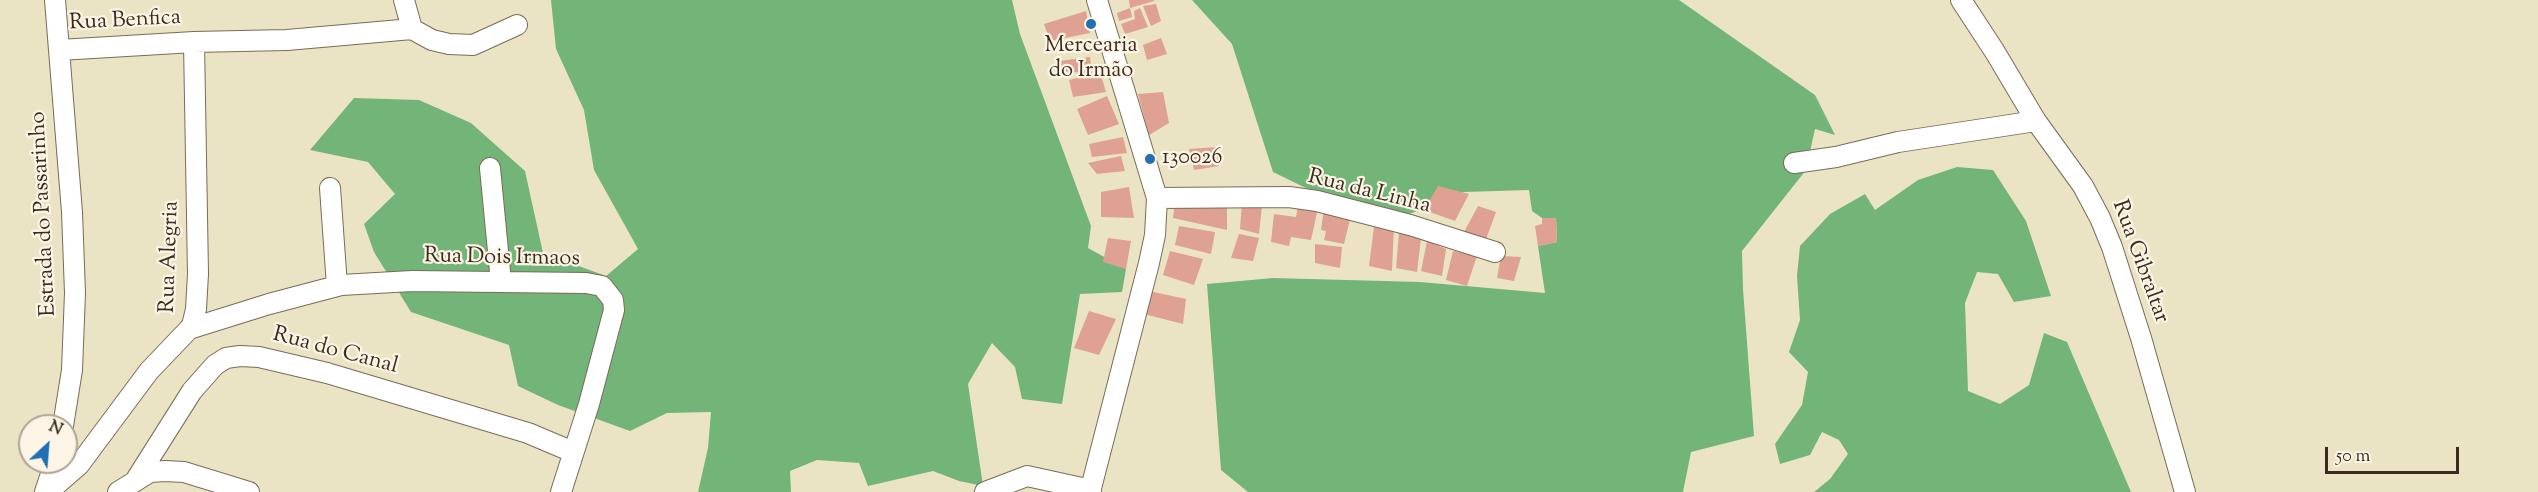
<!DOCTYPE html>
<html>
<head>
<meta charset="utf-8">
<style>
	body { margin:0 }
	#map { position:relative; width:2538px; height:492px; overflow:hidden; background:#ebe4c4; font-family:"Sorts Mill Goudy",serif }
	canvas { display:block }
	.north { position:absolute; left:18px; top:414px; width:60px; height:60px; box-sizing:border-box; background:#fcf5e5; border:2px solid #afa495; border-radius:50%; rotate:26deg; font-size:16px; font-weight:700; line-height:24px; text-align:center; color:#3b2a1e }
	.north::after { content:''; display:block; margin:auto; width:21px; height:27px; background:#1f6fb2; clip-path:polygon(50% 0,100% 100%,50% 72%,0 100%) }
	.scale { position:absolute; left:2325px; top:447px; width:134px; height:27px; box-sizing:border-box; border:3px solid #3b2a1e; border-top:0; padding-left:8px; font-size:18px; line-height:21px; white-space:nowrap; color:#3b2a1e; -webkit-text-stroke:4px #fcf5e5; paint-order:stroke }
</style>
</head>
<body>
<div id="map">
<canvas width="2538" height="492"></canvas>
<div class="north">N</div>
<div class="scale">50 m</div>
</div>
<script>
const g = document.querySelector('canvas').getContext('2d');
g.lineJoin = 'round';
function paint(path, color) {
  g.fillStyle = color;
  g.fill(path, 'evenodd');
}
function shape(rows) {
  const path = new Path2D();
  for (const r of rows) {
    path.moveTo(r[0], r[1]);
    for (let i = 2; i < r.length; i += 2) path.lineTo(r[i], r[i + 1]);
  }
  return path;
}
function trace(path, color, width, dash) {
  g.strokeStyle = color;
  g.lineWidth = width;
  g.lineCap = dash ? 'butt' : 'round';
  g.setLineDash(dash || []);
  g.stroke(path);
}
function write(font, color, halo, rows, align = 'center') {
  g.font = font + ' "Sorts Mill Goudy",serif';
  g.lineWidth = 4.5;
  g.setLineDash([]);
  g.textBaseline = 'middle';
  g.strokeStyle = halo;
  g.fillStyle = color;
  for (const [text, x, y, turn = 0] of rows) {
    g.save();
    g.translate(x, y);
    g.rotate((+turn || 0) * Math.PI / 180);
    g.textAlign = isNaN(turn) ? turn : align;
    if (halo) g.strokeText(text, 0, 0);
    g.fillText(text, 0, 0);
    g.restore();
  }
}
const forest = shape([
	[551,0,1012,0,1020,34,1091,226,1088,248,1126,269,1122,292,1080,294,1062,404,1022,399,1015,367,992,343,968,384,983,486,959,481,933,471,868,486,859,463,817,460,790,471,791,492,698,492,708,448,711,412,667,413,630,431,558,405,518,386,509,345,411,312,374,252,364,224,395,194,368,162,310,150,354,98,419,100,471,123,525,171,543,253,606,276,638,249,594,170,584,110,556,49],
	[1192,0,1679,0,1815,95,1835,135,1815,129,1806,170,1742,251,1743,289,1754,436,1691,452,1683,492,1248,492,1221,470,1207,284,1273,278,1420,282,1545,293,1538,246,1557,242,1556,218,1542,218,1532,211,1529,190,1464,192,1382,225,1273,172,1232,44],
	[1957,167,1993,170,2026,221,2051,296,2014,302,1998,274,1977,272,1965,303,1968,391,2000,404,2029,385,2044,333,2067,342,2131,492,1814,492,1830,479,1848,454,1839,440,1822,432,1810,455,1780,464,1775,444,1802,405,1808,372,1789,352,1800,320,1797,276,1800,246,1830,214,1865,194,1875,210,1918,180]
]);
const building = shape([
	[1129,0,1154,0,1154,1,1130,8],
	[1156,4,1161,21,1151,26,1143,6],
	[1130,8,1132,17,1119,21,1117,13],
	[1140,8,1148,27,1125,34,1121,24,1135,19,1134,11],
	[1086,11,1090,33,1050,41,1044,24],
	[1161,38,1167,54,1147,60,1143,45],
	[1090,57,1092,74,1062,71,1059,61],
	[1100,72,1106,92,1073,97,1069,80],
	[1163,92,1169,123,1149,135,1138,94],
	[1107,96,1119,124,1088,135,1077,109],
	[1123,137,1127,153,1092,157,1089,144],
	[1217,147,1219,166,1194,170,1189,149],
	[1121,156,1125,171,1097,174,1088,163],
	[1438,186,1469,194,1455,221,1424,210],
	[1129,187,1134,218,1101,217,1101,192],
	[1175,199,1227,203,1227,230,1173,218],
	[1242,202,1262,206,1259,234,1240,229],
	[1298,206,1318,208,1311,240,1291,237,1289,246,1271,242,1274,214,1296,217],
	[1478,206,1496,212,1485,242,1464,232],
	[1324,208,1351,215,1344,244,1324,240,1326,231,1321,230],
	[1542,218,1556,218,1557,242,1538,246,1535,226,1542,224],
	[1375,219,1394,224,1392,271,1369,266],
	[1179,226,1215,232,1211,254,1175,245],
	[1399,233,1421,238,1417,272,1396,268],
	[1239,234,1259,238,1253,261,1231,258],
	[1108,238,1131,241,1126,269,1103,262],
	[1427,241,1446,249,1442,276,1421,271],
	[1315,244,1342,247,1340,268,1315,263],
	[1170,251,1203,259,1194,285,1163,275],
	[1453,251,1477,256,1467,286,1446,280],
	[1501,256,1521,257,1514,281,1497,278],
	[1149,291,1186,299,1183,324,1144,314],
	[1089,311,1116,319,1099,355,1074,348]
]);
const minor = shape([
	[55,0,72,212,75,293,72,370,63,426],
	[404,0,412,29],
	[1961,0,1995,52,2036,121,2083,186,2100,218,2112,247,2141,338,2185,492],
	[412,29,432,40,449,44,473,45,517,25],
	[59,50,194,42,287,40,412,29],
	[1794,163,1836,157,1898,142,2036,121],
	[490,168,501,282],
	[330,188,337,286],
	[1157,198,1289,197,1317,201,1410,225,1495,252],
	[189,329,269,304,341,285,412,281,586,283,602,286,613,300,614,310,589,404,561,492],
	[137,478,192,391,215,365,226,358,240,356,259,357,327,373,528,433,573,452],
	[45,492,55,462],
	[48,492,79,465,149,371,192,326,196,309,198,274,194,42],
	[118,492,150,472,165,471,184,472,249,492],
	[985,492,1027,476,1091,490],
	[1090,492,1149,263,1155,235,1157,198,1097,0]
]);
const markers = [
	[1091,24,6,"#1f6fb2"],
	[1150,159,6,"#1f6fb2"]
];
const streetNames = [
	["Rua Benfica",125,22,-3],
	["Rua da Linha",1369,193,14],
	["Estrada do Passarinho",45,214,-93],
	["Rua Alegria",171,257,-88],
	["Rua Dois Irmaos",502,259,1],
	["Rua Gibraltar",2139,262,70],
	["Rua do Canal",335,352,15]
];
const poiNames = [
	["Mercearia",1091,47],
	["do Irmão",1091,72],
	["130026",1162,159,"left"]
];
paint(forest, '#73b578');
paint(building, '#dea192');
trace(minor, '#796b58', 22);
trace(minor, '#fff', 20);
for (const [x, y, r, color] of markers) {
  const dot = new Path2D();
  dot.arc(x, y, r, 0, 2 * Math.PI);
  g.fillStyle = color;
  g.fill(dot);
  trace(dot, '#fcf5e5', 2);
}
write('22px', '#3b2a1e', '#fcf5e5', streetNames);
write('22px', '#3b2a1e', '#fcf5e5', poiNames);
</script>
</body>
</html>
